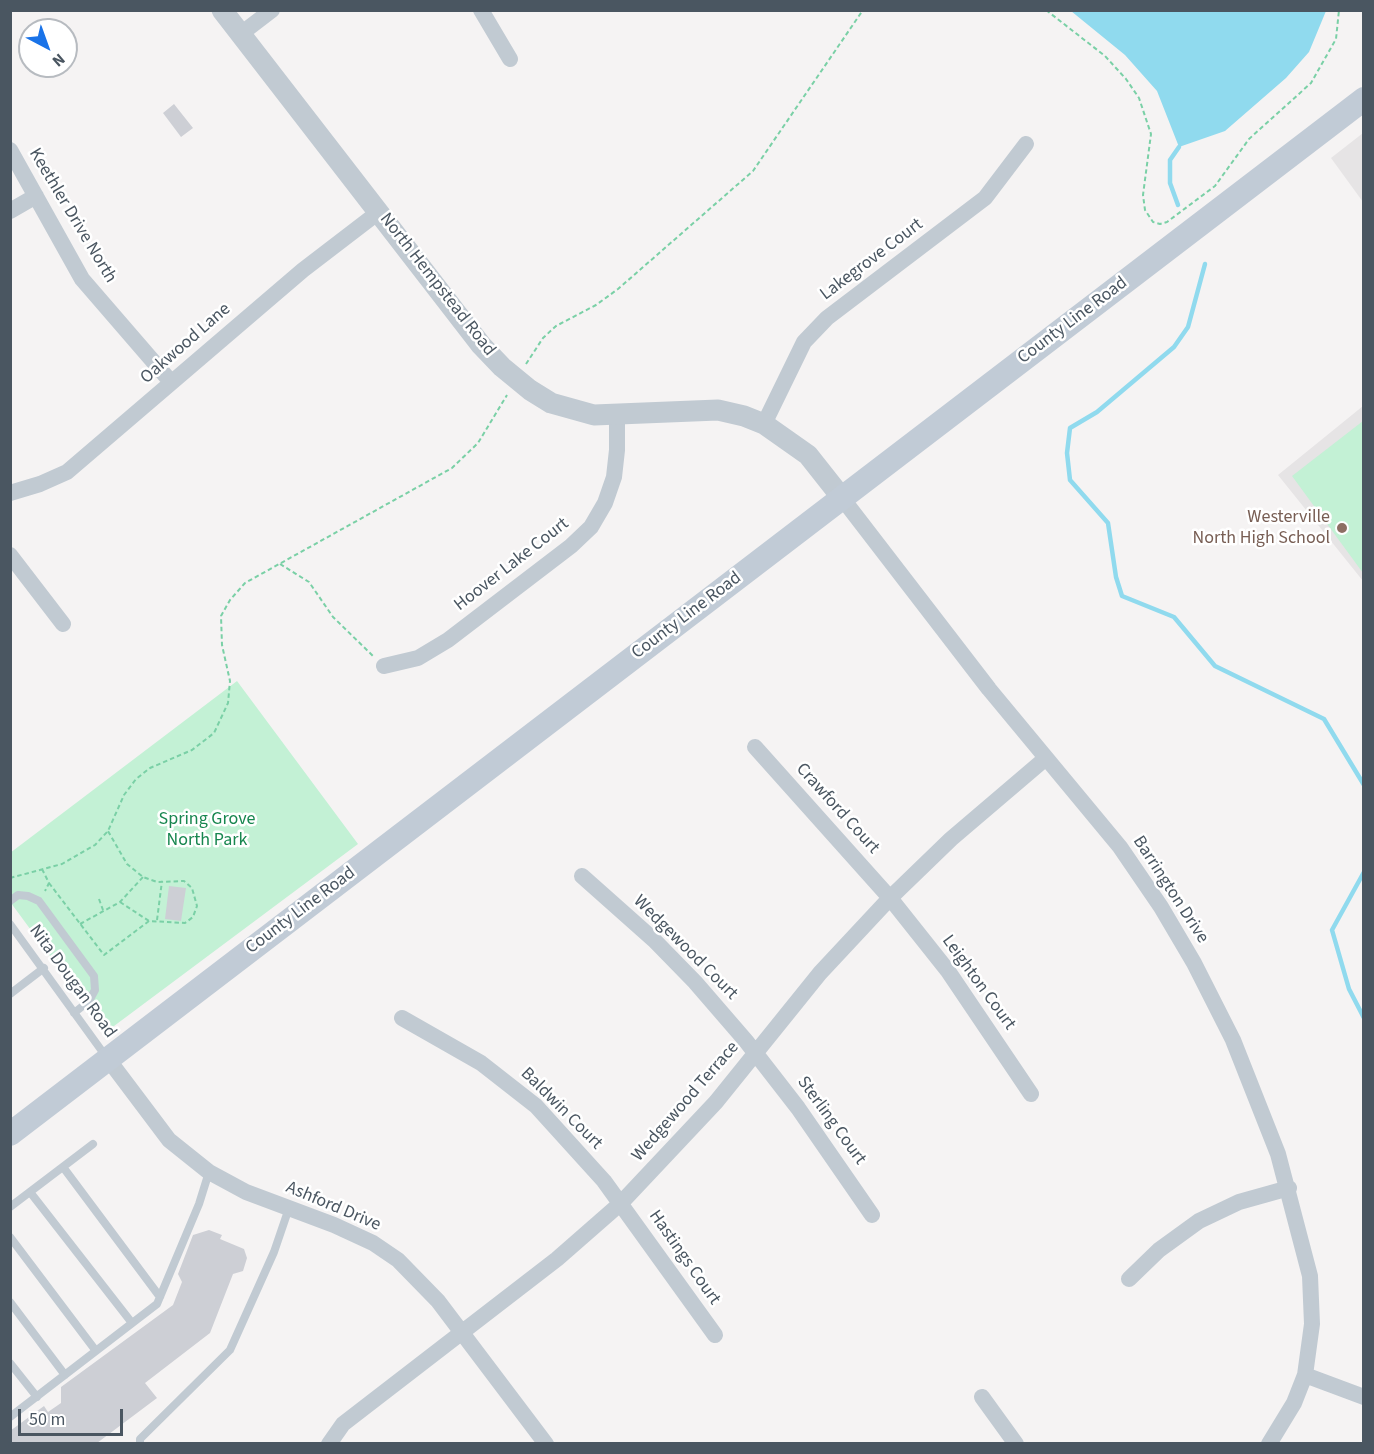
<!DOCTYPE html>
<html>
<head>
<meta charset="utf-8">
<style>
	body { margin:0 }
	#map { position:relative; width:1374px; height:1454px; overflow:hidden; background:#f5f3f3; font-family:"Source Sans 3",sans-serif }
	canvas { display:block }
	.frame { position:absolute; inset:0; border:12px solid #4a5661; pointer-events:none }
	.north { position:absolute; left:18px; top:18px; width:60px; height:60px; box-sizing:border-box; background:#fff; border:2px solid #b7bbc0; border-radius:50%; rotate:139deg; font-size:16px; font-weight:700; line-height:24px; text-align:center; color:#4a5661 }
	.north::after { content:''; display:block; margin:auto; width:21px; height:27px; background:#1a73e8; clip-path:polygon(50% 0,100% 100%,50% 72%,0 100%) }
	.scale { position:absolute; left:18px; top:1409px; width:105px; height:27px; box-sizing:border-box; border:3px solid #4a5661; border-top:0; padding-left:8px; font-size:18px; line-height:21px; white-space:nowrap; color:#4a5661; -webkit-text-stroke:4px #fff; paint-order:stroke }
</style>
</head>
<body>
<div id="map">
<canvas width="1374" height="1454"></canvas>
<div class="frame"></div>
<div class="north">N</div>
<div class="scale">50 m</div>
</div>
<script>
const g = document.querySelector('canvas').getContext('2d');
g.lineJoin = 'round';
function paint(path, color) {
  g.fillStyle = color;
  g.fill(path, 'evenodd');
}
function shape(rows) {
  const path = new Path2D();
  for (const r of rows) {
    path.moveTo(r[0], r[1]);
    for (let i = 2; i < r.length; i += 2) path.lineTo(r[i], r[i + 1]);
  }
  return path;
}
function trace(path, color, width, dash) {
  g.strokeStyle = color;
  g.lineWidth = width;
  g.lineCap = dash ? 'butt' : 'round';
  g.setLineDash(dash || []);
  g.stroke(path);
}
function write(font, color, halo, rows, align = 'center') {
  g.font = font + ' "Source Sans 3",sans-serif';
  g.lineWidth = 5;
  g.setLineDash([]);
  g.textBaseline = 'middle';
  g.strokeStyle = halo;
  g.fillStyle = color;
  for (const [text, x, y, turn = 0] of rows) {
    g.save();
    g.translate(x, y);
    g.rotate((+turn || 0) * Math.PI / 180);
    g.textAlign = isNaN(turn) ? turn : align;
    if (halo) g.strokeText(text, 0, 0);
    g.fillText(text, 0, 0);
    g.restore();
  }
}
const education = shape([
	[1363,133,1363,202,1331,158],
	[1363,406,1363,581,1278,475]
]);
const green = shape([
	[1363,421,1363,573,1292,476],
	[237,681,358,844,106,1032,11,903,10,853]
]);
const water = shape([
	[1071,11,1326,11,1309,52,1286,78,1225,131,1179,147,1157,91,1125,55]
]);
const stream = shape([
	[1178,205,1170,183,1170,160,1179,147],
	[1205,264,1188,327,1174,347,1097,412,1070,428,1067,453,1070,480,1108,523,1116,577,1122,596,1174,617,1215,666,1324,719,1364,785],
	[1364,872,1332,930,1349,989,1364,1018]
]);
const building = shape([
	[174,104,193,128,181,137,163,113],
	[169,886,186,888,181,921,165,919],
	[209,1230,222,1235,220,1239,244,1249,247,1258,243,1271,233,1274,210,1333,145,1383,157,1398,97,1443,10,1443,10,1431,44,1406,48,1412,61,1403,61,1387,173,1305,182,1282,178,1274,193,1235]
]);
const path = shape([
	[1046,10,1105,56,1126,79,1139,98,1151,134,1143,195,1145,210,1153,222,1160,224,1167,222,1215,186,1249,139,1311,83,1336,39,1339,10],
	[526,364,543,338,556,326,596,305,618,289,753,171,863,10],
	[280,564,309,582,333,617,373,656],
	[42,869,49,883,45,891],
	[10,878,62,864,95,845,108,831,124,795,136,779,150,768,192,750,214,733,228,703,230,681,222,645,221,616,230,600,245,583,452,468,478,443,507,395],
	[49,883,104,955,149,921,185,923,193,917,197,906,192,888,184,881,157,882,143,877,127,864,108,831],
	[99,899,103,910],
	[120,902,149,921],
	[157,920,162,881],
	[80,924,120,902,143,877]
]);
const service = shape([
	[10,901,18,895,28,896,39,901,94,976,95,990,89,1001,74,1013],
	[10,924,107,1058],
	[10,994,44,968],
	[63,1167,160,1297],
	[30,1192,132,1323],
	[10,1207,93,1144],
	[10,1237,96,1351],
	[10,1302,65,1375],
	[10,1363,37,1397],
	[10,1417,157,1304,199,1204,209,1172],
	[140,1444,140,1439,230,1350,274,1252,289,1208]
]);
const minor = shape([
	[481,10,510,59],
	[242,33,272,10],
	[10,150,82,279,171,382],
	[10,211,36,196],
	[764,424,804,342,827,318,985,198,1026,144],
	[10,493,40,484,67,472,303,270,380,211],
	[842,498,989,689,1120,847,1161,907,1194,963,1233,1040,1278,1154,1310,1276,1312,1324,1305,1375,1294,1403,1269,1444],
	[10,555,63,624],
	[384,666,418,658,448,640,571,546,591,527,605,503,614,477,617,450,617,415],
	[755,747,890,898,948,971,1031,1094],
	[582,876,654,940,695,982,746,1041,798,1108,872,1215],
	[402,1018,481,1063,536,1106,604,1181,715,1335],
	[108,1059,169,1140,209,1172,246,1192,334,1225,373,1243,398,1260,438,1301,546,1444],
	[1129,1279,1159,1250,1199,1221,1239,1202,1289,1188],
	[1305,1375,1364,1397],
	[982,1397,1016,1444],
	[329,1444,343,1424,557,1259,621,1203,716,1102,820,973,890,898,951,839,1046,758]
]);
const tertiary = shape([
	[222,10,481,345,502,367,530,390,551,403,594,415,718,410,744,416,764,424,808,455,842,498]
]);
const secondary = shape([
	[10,1134,1364,99]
]);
const markers = [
	[1342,528,6,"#8d6e63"]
];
const streetNames = [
	["Keethler Drive North",72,216,59],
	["Lakegrove Court",872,260,-37],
	["North Hempstead Road",437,285,52],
	["County Line Road",1073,321,-37],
	["Oakwood Lane",186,344,-41],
	["Hoover Lake Court",512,565,-38],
	["County Line Road",687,616,-37],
	["Crawford Court",837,809,48],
	["Barrington Drive",1170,890,57],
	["County Line Road",301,911,-37],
	["Wedgewood Court",685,948,45],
	["Nita Dougan Road",72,982,54],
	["Leighton Court",978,983,54],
	["Wedgewood Terrace",686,1102,-49],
	["Baldwin Court",561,1109,45],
	["Sterling Court",831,1121,54],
	["Ashford Drive",333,1207,23],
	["Hastings Court",684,1258,55]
];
const educationNames = [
	["Westerville",1330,518],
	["North High School",1330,539]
];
const parkNames = [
	["Spring Grove",207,820],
	["North Park",207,841]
];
paint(education, '#e6e4e5');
paint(green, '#c3f1d5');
paint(water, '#90daee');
trace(stream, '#90daee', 4.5);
paint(building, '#cdcfd5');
trace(path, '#7ad0a6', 2, [4.5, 3]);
trace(service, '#c1cad2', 8);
trace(minor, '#c1cad2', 16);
trace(tertiary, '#c1cad2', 21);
trace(secondary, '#c1cbd6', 24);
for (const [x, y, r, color] of markers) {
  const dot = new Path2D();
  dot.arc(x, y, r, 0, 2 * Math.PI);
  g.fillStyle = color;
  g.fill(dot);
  trace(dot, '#fff', 2);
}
write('18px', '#4a5661', '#fff', streetNames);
write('18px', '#785e54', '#fff', educationNames, 'right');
write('18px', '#17864f', '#fff', parkNames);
</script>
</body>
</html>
